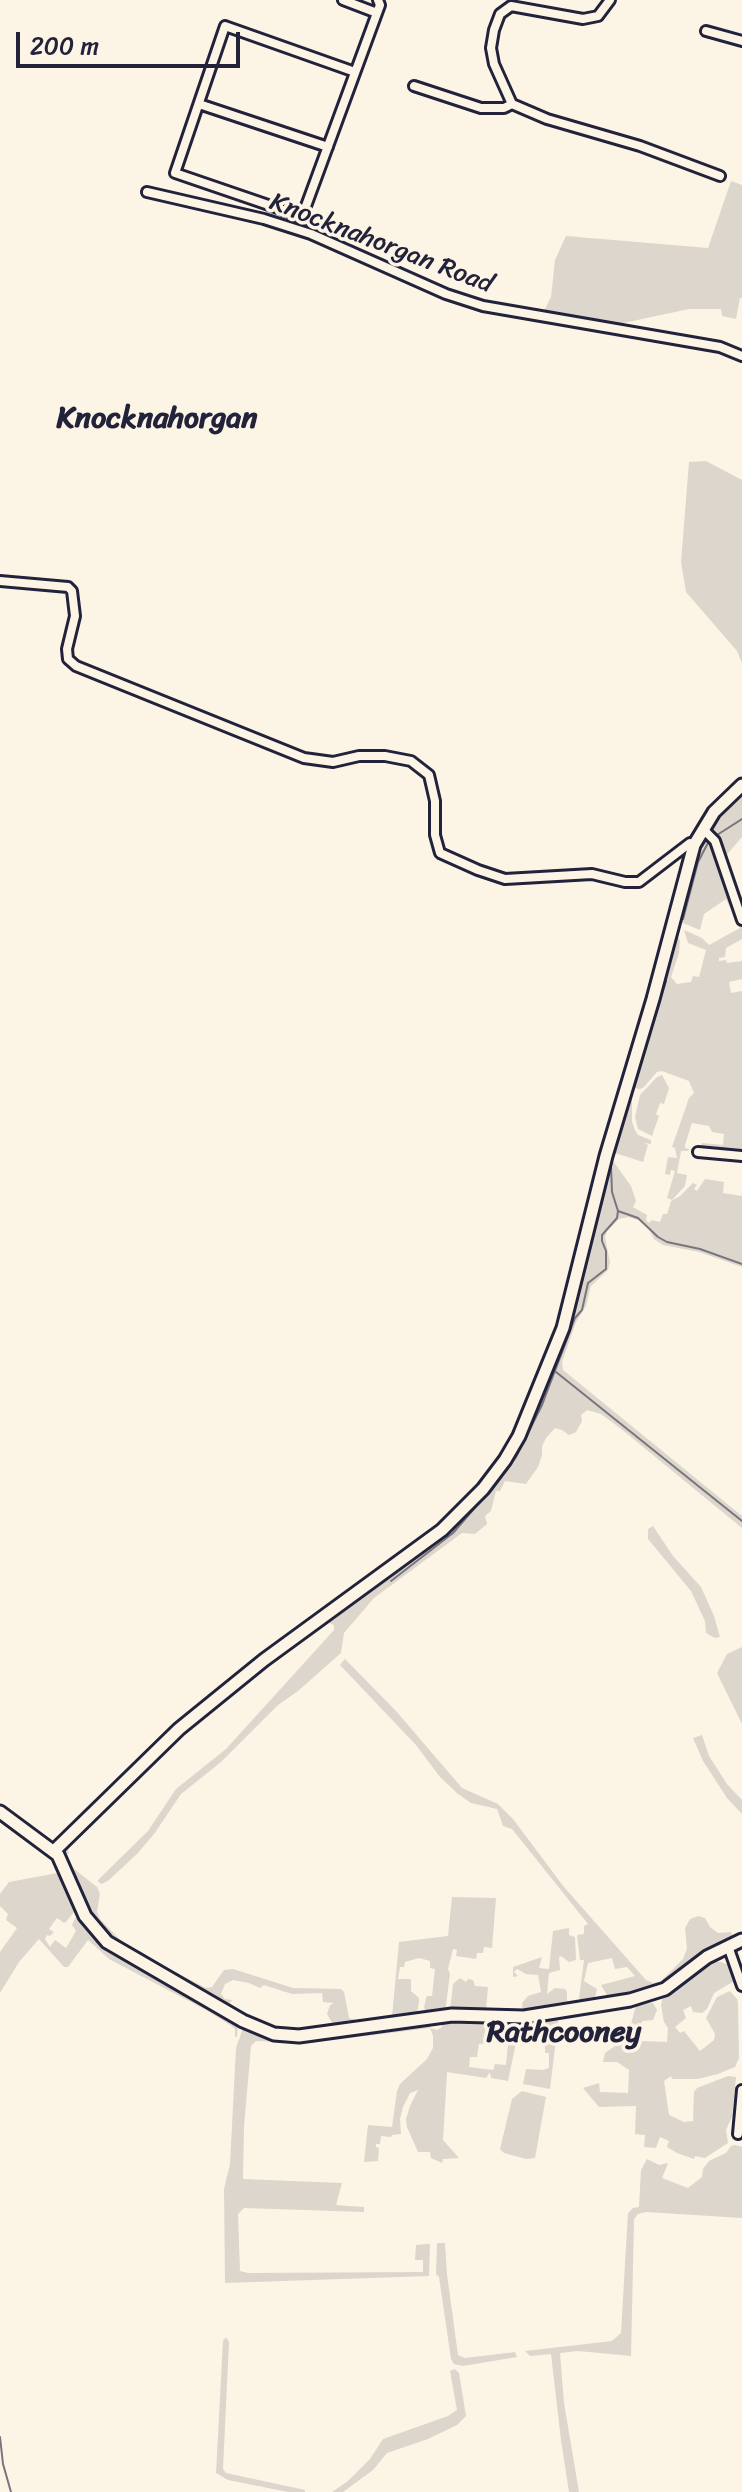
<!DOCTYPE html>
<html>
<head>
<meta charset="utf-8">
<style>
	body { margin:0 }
	#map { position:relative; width:742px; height:2492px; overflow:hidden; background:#fcf5e5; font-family:Sriracha,sans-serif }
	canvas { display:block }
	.scale { position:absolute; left:16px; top:32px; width:224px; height:36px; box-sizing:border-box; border:4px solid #22223b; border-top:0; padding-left:10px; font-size:24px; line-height:28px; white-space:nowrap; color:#22223b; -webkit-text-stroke:6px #fcf5e5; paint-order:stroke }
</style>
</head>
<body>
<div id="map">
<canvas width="742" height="2492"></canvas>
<div class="scale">200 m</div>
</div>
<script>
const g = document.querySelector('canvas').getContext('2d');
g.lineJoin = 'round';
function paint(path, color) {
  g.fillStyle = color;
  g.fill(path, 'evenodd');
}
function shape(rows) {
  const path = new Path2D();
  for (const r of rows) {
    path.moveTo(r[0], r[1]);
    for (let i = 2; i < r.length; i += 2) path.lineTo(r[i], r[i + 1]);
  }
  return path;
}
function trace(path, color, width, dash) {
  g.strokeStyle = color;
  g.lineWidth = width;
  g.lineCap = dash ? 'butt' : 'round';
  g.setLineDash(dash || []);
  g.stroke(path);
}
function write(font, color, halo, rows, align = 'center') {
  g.font = font + ' Sriracha,sans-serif';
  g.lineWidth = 7;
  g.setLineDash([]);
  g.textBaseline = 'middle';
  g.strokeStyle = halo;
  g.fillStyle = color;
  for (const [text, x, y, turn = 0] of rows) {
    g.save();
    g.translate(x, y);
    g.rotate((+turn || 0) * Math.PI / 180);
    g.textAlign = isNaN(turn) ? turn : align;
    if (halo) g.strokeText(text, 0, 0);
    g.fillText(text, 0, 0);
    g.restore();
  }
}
const green = shape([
	[731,181,742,185,742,298,740,298,736,319,722,316,721,309,689,309,600,328,543,313,551,297,555,260,566,236,708,248],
	[706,461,742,480,742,663,737,651,686,592,681,562,689,462],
	[742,788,742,837,723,859,714,830,713,819],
	[706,839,712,844,731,905,742,927,742,939,726,948,725,957,719,958,719,961,726,960,727,963,742,961,742,979,729,982,731,993,742,991,742,1153,701,1148,702,1143,723,1145,724,1134,712,1132,709,1126,692,1123,685,1145,685,1148,689,1149,688,1151,681,1151,677,1173,687,1175,685,1186,672,1200,667,1198,675,1171,671,1170,670,1175,665,1174,668,1157,677,1158,675,1148,672,1147,689,1098,694,1093,689,1081,662,1071,657,1072,643,1088,639,1089,632,1087,676,933,680,941,679,953,671,977,677,984,691,982,693,976,699,977,706,950,688,943,684,930,702,938,709,945,740,928,726,899,704,914,700,930,678,921,695,853],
	[662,1075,669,1088,664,1104,660,1103,656,1114,659,1116,652,1136,638,1129,635,1117,640,1095,657,1077],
	[627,1099,632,1100,632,1122,635,1130,638,1135,651,1140,651,1144,644,1143,648,1145,643,1162,615,1153,613,1147],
	[613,1161,631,1186,636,1201,633,1207,647,1215,646,1220,649,1223,652,1220,660,1222,663,1214,667,1214,671,1201,680,1196,693,1183,697,1185,694,1189,697,1191,705,1179,724,1182,723,1193,742,1196,742,1267,699,1252,663,1245,654,1239,650,1231,641,1221,628,1217,619,1219,607,1231,605,1237,610,1262,608,1270,591,1286,586,1306,576,1322,562,1362,563,1370,742,1516,742,1528,620,1428,601,1414,587,1410,581,1415,582,1421,576,1432,569,1435,562,1430,555,1428,546,1438,542,1446,542,1455,538,1467,526,1484,505,1481,500,1491,496,1491,491,1511,485,1516,487,1524,475,1534,462,1533,374,1598,344,1633,341,1653,298,1691,278,1705,221,1762,181,1794,154,1834,137,1854,109,1880,102,1884,98,1882,98,1880,148,1831,176,1789,226,1749,334,1630,334,1625,329,1623,281,1657,193,1725,67,1848,69,1853,67,1854,62,1850,192,1722,486,1490,557,1355,608,1163],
	[653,1526,673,1556,701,1587,714,1616,720,1637,715,1638,706,1633,705,1621,691,1591,648,1539,648,1529],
	[742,1647,742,1724,717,1673,727,1654],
	[345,1659,396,1711,462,1788,498,1804,513,1819,564,1887,646,1980,653,1983,660,1982,683,1959,687,1949,685,1928,690,1919,698,1916,705,1918,710,1927,718,1933,731,1932,734,1939,657,1991,609,1999,601,1985,635,1976,627,1967,615,1969,612,1958,588,1963,584,1981,597,1989,594,2001,581,2003,579,1998,584,1960,580,1960,577,1935,584,1934,584,1926,588,1924,512,1829,503,1826,497,1809,471,1803,458,1794,440,1777,416,1745,340,1665],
	[702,1735,709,1756,727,1784,742,1800,742,1814,727,1798,703,1761,693,1738],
	[69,1865,97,1887,100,1894,97,1912,100,1919,129,1949,138,1950,160,1964,206,1988,212,1987,224,1970,233,1969,293,1988,341,1989,344,1992,349,2018,356,2020,392,2017,399,1942,448,1936,452,1897,496,1898,492,1948,484,1947,483,1953,477,1953,476,1959,456,1956,457,1950,453,1949,448,1969,450,1974,445,2013,430,2016,424,2008,426,1998,427,1996,432,1996,435,1969,430,1968,430,1961,419,1958,405,1962,404,1967,400,1967,398,1979,411,1979,411,1991,419,1998,419,2002,416,2018,334,2026,327,2014,330,2005,334,2003,323,2002,322,1993,292,1994,264,1985,260,1988,249,1983,233,1980,225,1984,221,1994,225,1999,232,2000,226,2008,118,1947,92,1921],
	[63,1872,78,1907,66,1922,64,1923,57,1918,49,1929,54,1932,50,1936,47,1935,45,1939,50,1947,55,1940,66,1948,76,1931,72,1925,74,1920,80,1913,115,1952,238,2023,237,2037,235,2037,235,2029,230,2025,206,2010,109,1959,88,1940,68,1967,64,1967,39,1939,19,1962,0,1993,0,1952,17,1928,6,1920,8,1914,0,1906,0,1894,9,1882],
	[569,1928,569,1935,575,1937,576,1960,569,1962,561,1956,559,1957,560,1970,549,1973,547,1994,555,1988,565,1989,567,1992,567,2001,546,2005,546,2010,523,2014,522,2003,528,1996,541,1992,538,1975,526,1974,517,1969,514,1972,518,1976,513,1977,513,1967,542,1957,539,1968,549,1969,553,1931],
	[710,1959,711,1962,721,1962,731,1966,736,1980,714,1993,707,2009,702,2013,693,2012,691,2006,683,2010,686,2018,675,2027,680,2033,684,2031,700,2051,714,2040,715,2034,706,2018,717,1997,730,1991,737,1999,738,2003,739,2058,735,2067,718,2074,698,2079,672,2079,671,2076,664,2081,669,2115,684,2122,693,2121,694,2092,697,2088,728,2076,736,2077,732,2117,726,2130,728,2143,705,2158,695,2156,694,2159,677,2153,667,2147,669,2141,660,2137,656,2148,644,2147,645,2135,635,2134,636,2106,599,2107,583,2088,599,2083,600,2092,628,2093,629,2070,617,2062,603,2062,605,2053,625,2039,629,2032,636,2005,639,2004,653,2003,657,2010,653,2020,642,2021,641,2041,667,2042,668,2028,664,2022,661,2005,663,1996],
	[460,1978,466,1982,468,1979,473,1980,475,1986,488,1987,486,2010,495,2012,497,2009,515,2012,502,2014,450,2011,453,1984],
	[559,2014,550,2089,523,2084,526,2069,543,2070,549,2068,549,2053,545,2053,545,2045,539,2044,530,2028,531,2020],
	[445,2019,515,2022,516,2026,500,2040,496,2038,495,2042,479,2044,477,2057,470,2057,469,2067,493,2070,495,2064,506,2065,508,2045,511,2040,509,2039,517,2029,518,2033,508,2081,491,2078,490,2072,486,2078,447,2072,443,2140,459,2158,443,2159,442,2163,431,2158,430,2152,418,2152,407,2127,406,2119,410,2106,418,2090,410,2093,403,2107,400,2119,401,2134,392,2135,391,2137,381,2136,380,2144,376,2144,376,2147,379,2148,378,2161,364,2162,368,2125,392,2127,397,2091,400,2084,427,2059,433,2048,433,2036,430,2028,310,2043,256,2041,251,2046,244,2127,243,2179,342,2183,336,2205,364,2207,364,2212,244,2208,238,2214,240,2271,248,2273,423,2272,423,2260,415,2260,416,2245,427,2244,430,2244,429,2276,225,2283,224,2189,230,2164,236,2048,243,2028,245,2027,260,2034,431,2023,430,2028,437,2030,441,2028],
	[522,2091,546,2097,535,2158,526,2159,504,2153,500,2149,512,2099],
	[735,2145,742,2147,742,2218,646,2212,638,2214,634,2219,631,2356,578,2351,560,2353,564,2403,579,2492,569,2492,561,2440,551,2354,530,2356,525,2351,612,2341,621,2333,628,2213,633,2208,639,2207,641,2170,647,2159,659,2165,668,2163,662,2178,688,2188,702,2177,703,2169,709,2161,726,2153,731,2146],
	[437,2243,445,2243,447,2274,458,2355,465,2358,515,2352,517,2357,463,2366,454,2364,451,2359,439,2277,436,2274],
	[226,2337,229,2342,223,2469,226,2473,305,2490,305,2492,288,2492,228,2480,216,2473,223,2341],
	[455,2369,459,2373,466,2416,457,2425,428,2439,387,2453,373,2470,343,2492,332,2492,348,2481,370,2459,383,2439,448,2416,457,2410,450,2371]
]);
const stream = shape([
	[717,835,742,819],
	[683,919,698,862,709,841],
	[655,1016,666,981],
	[634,1085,652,1025],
	[618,1138,629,1101],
	[618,1211,638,1218,658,1237,667,1242,700,1249,742,1264],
	[556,1372,742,1521],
	[391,1581,453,1533,492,1488,516,1457,542,1405,575,1318,582,1310,588,1283,606,1269,606,1251,602,1241,602,1235,617,1218,618,1211,612,1192,611,1167],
	[0,2437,3,2464,11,2492]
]);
const street = shape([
	[343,0,377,13],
	[706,31,742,41],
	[414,86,481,108,504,108,512,104,547,119,640,146,720,176],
	[199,104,328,147],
	[512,104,494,64,491,48,494,30,500,14,511,6,583,19,598,16,610,0],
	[147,192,264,219,311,234,446,294,483,306,720,347,742,356],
	[306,206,380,5,378,0],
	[324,224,175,173,225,26,355,72],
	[0,581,68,587,72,591,75,616,67,649,68,659,76,666,304,758,333,762,359,756,385,756,411,761,429,775,435,801,435,835,440,853,478,870,505,879,592,874,625,882,639,882,690,843,694,845],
	[703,829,715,841,742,920],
	[698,1152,742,1156],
	[728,1946,742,1986],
	[738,2134,742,2090]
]);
const secondary = shape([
	[0,1812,58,1855,85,1916,107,1942,243,2021,274,2034,299,2036,452,2015,524,2017,630,2000,665,1989,707,1957,742,1940],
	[54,1851,179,1729,264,1660,442,1530,483,1489,505,1460,519,1436,563,1328,606,1156,653,999,694,845,714,812,742,785]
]);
const streetNames = [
	["Knocknahorgan Road",381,244,21]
];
const quarterNames = [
	["Knocknahorgan",157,419],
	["Rathcooney",564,2033]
];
paint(green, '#dcd6cc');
trace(stream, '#78757e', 2);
trace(street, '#22223b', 14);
trace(secondary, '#22223b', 17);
trace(street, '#fcf5e5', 8);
trace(secondary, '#fcf5e5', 11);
write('26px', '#22223b', '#fcf5e5', streetNames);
write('bold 30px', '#22223b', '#fcf5e5', quarterNames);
</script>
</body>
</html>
